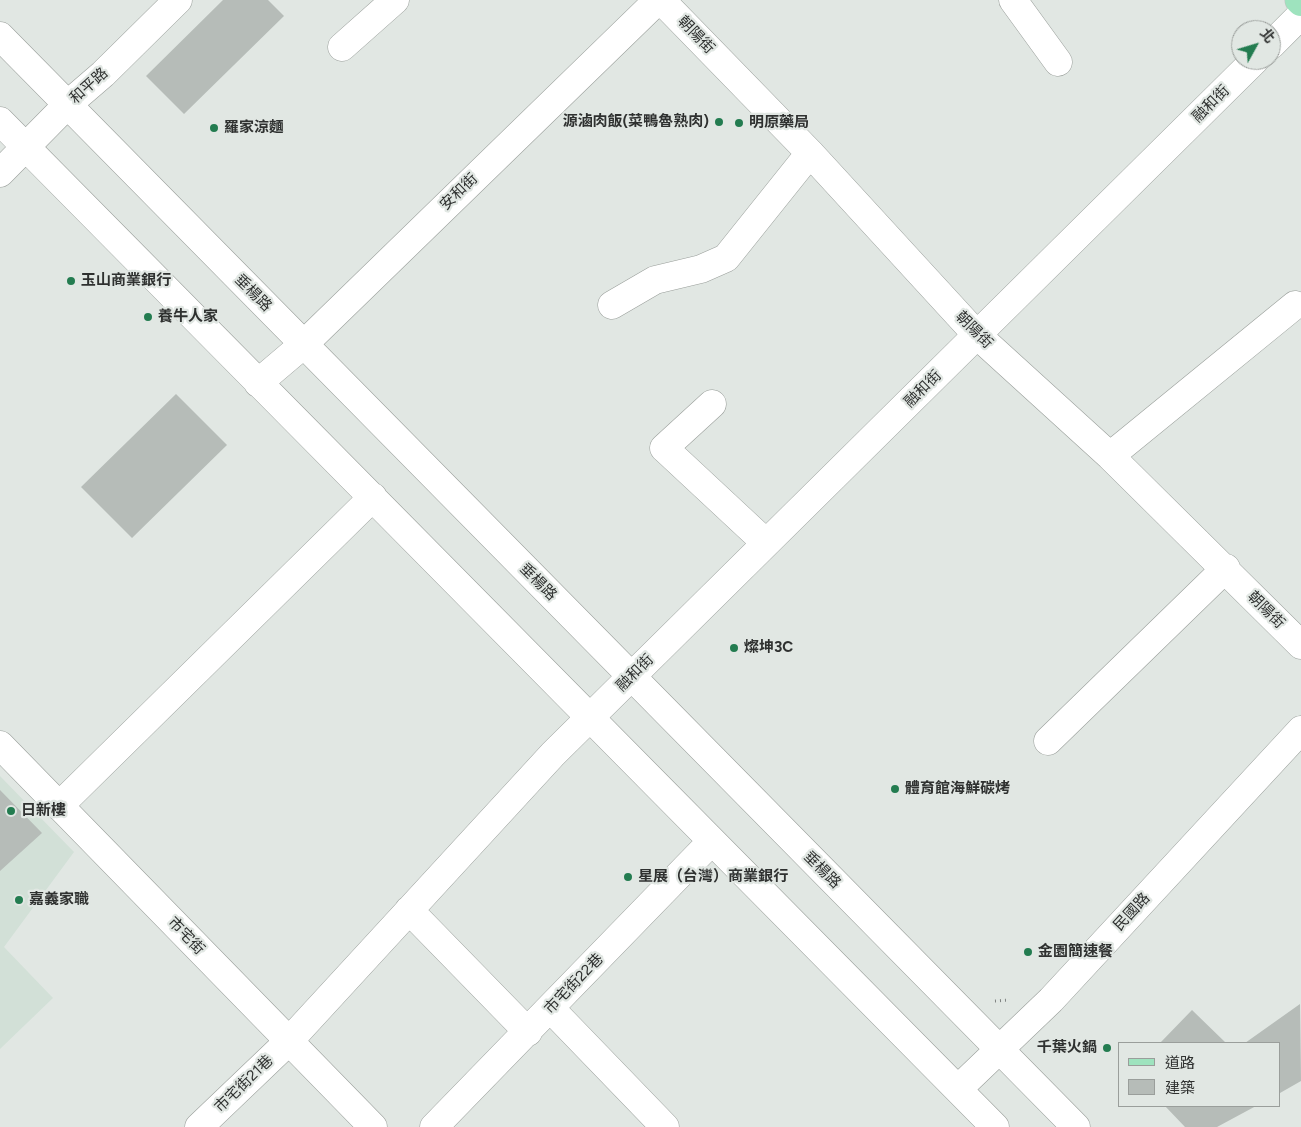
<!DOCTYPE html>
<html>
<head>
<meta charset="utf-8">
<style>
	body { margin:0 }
	#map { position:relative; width:1301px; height:1127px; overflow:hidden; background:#e1e7e3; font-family:Figtree,"Noto Sans TC",sans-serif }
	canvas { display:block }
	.legend { position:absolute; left:1118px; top:1042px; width:162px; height:65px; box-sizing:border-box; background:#e1e7e3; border:1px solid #9a9e9b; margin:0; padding:6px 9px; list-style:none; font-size:15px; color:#2f3130 }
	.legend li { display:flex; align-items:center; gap:10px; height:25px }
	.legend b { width:25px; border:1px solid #9a9e9b }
	.north { position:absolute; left:1231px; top:20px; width:50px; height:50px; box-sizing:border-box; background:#e1e7e3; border:1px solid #9a9e9b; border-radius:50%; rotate:51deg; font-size:14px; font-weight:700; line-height:20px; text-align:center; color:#2f3130 }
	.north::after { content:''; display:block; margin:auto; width:18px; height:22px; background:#237c50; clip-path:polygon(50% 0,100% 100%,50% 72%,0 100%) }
</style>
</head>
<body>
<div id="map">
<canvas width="1301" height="1127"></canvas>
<ul class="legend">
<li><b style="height:6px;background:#9ee3be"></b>道路</li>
<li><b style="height:14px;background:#b6bcb8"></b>建築</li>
</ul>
<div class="north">北</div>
</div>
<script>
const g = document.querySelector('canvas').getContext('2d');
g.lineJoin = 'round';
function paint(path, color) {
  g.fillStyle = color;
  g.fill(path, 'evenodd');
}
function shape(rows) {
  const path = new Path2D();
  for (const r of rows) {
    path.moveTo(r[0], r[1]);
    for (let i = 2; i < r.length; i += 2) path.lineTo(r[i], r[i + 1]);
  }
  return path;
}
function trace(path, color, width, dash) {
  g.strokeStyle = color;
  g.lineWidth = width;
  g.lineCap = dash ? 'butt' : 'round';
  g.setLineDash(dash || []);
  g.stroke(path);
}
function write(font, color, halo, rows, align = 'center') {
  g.font = font + ' Figtree,"Noto Sans TC",sans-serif';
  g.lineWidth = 4.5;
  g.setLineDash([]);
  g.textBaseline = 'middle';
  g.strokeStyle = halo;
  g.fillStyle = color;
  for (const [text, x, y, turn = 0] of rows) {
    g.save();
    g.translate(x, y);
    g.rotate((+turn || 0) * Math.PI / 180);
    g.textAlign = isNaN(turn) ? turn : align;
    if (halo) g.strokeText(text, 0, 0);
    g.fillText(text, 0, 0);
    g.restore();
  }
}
const built = shape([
	[0,776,74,852,4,947,53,998,0,1049]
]);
const building = shape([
	[223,0,268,0,284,16,184,114,146,76],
	[176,394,227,445,132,538,81,487],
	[0,790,42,833,0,871],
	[1300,1004,1301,1081,1280,1093,1280,1043,1245,1043],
	[1192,1010,1226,1043,1160,1043],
	[1165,1106,1256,1106,1217,1127,1185,1127]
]);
const path = shape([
	[995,1001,1010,1000],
	[1051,1051,1052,1037]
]);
const minor = shape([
	[661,0,810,153,977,335,1110,456,1301,645],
	[1013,0,1058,62],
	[0,36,1076,1127],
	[1271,45,1301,15],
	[342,47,395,0],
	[0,121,995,1127],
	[0,173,67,105,103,74,178,0],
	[612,305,655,280,701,269,726,258,810,153],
	[258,383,304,344,658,0],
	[712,404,664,448,766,543],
	[1110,456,1295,305],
	[1048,741,1226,568],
	[0,745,373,1127],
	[59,806,373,497],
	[409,910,528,1032],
	[551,1009,665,1127],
	[958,1089,1051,1000,1301,730],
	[199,1127,289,1041,553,754,1255,60],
	[434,1127,712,841]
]);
const major = shape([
	[1299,0,1301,2]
]);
const markers = [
	[719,122,5,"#237c50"],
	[739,123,5,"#237c50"],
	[214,128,5,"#237c50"],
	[71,281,5,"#237c50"],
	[148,317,5,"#237c50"],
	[734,648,5,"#237c50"],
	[895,789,5,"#237c50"],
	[11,811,5,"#237c50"],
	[628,877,5,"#237c50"],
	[19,900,5,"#237c50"],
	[1028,952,5,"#237c50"],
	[1107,1048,5,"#237c50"]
];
const streetNames = [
	["朝陽街",696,35,46],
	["和平路",89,86,-42],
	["融和街",1211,104,-45],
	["安和街",459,192,-44],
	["垂楊路",253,293,45],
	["朝陽街",974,330,45],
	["融和街",923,389,-45],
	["垂楊路",538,582,45],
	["朝陽街",1266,610,45],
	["融和街",635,673,-45],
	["垂楊路",822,870,45],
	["民國路",1132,912,-47],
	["市宅街",186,936,46],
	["市宅街22巷",574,984,-46],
	["市宅街21巷",244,1084,-44]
];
const poiNames = [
	["源滷肉飯(菜鴨魯熟肉)",709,122,"right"],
	["明原藥局",749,123],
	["羅家涼麵",224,128],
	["玉山商業銀行",81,281],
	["養牛人家",158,317],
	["燦坤3C",744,648],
	["體育館海鮮碳烤",905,789],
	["日新樓",21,811],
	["星展（台灣）商業銀行",638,877],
	["嘉義家職",29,900],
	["金園簡速餐",1038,952],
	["千葉火鍋",1097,1048,"right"]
];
paint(built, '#d2e0d7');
paint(building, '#b6bcb8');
trace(minor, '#999e9a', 29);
trace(major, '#c1c1c1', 29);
trace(path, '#808482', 3, [1, 4]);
trace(minor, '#fff', 28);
trace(major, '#9ee3be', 28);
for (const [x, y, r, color] of markers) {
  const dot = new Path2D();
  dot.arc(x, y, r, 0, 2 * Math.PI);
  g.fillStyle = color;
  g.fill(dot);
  trace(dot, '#e1e7e3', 2);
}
write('15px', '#2f3130', '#e1e7e3', streetNames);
write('bold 15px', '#2f3130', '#e1e7e3', poiNames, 'left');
</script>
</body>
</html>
